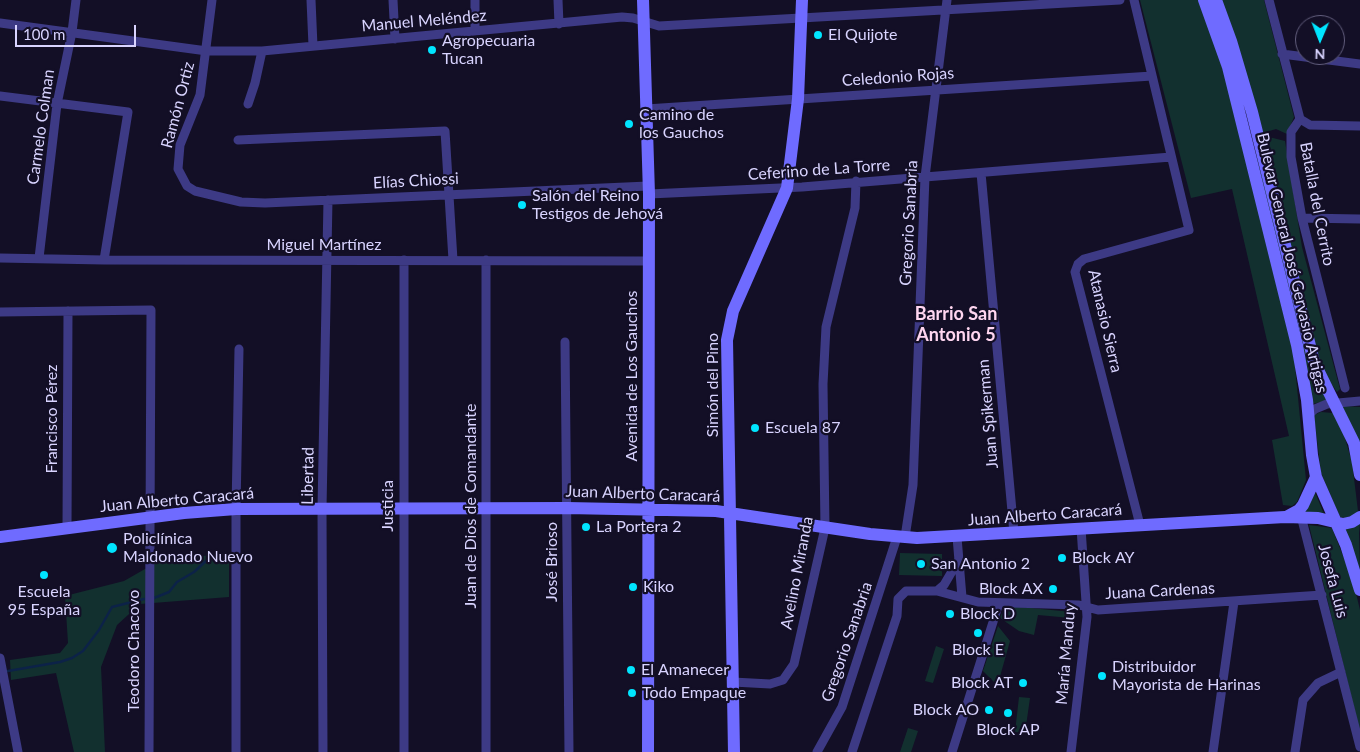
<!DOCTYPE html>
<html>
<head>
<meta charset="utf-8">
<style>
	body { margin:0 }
	#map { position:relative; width:1360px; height:752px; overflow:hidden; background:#130f26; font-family:Lato,sans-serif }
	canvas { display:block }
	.north { position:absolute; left:1295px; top:15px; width:50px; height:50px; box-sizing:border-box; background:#130f26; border:1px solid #625e7d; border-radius:50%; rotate:181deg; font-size:14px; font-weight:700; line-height:20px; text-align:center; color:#d9d4ff }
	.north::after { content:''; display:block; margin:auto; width:18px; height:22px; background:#00e5ff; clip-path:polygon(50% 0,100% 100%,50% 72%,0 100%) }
	.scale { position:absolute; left:15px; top:25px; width:121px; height:22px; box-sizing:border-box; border:2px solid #d9d4ff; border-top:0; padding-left:6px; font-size:15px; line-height:18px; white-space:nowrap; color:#d9d4ff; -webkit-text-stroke:4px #130f26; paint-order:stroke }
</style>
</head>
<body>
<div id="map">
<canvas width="1360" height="752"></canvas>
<div class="north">N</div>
<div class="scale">100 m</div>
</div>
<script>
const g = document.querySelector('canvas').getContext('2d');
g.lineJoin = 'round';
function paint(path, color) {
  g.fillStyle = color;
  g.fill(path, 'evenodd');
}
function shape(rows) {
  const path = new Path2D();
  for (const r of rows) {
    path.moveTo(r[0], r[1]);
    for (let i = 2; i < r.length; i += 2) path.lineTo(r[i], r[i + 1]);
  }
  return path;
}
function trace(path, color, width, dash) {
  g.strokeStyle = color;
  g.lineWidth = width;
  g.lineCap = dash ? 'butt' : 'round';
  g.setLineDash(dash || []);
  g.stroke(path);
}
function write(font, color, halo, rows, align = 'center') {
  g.font = font + ' Lato,sans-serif';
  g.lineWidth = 4.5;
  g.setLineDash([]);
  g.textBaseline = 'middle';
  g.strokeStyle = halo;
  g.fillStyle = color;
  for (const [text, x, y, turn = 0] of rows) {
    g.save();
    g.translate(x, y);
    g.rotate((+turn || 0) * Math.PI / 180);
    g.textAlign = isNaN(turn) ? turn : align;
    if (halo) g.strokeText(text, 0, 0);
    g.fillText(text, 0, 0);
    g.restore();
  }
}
const green = shape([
	[1140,0,1199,0,1214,40,1233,104,1293,346,1306,480,1297,502,1292,506,1283,505,1272,440,1289,436,1232,189,1191,198],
	[1211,0,1327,400,1326,401,1312,404],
	[1219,0,1264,0,1294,117,1287,134,1276,129,1263,133],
	[1265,136,1285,141,1302,247,1340,389,1337,392,1325,375,1318,357,1290,249],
	[1344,406,1360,407,1360,446,1343,408],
	[1321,412,1333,413,1344,435,1352,462,1358,511,1355,515,1345,518,1340,517,1321,473,1314,415],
	[1314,490,1324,514,1302,512],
	[1360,523,1359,533,1360,575,1344,527],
	[1309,525,1332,528,1353,581,1360,610,1360,732],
	[229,553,229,597,140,604,117,625,101,667,105,752,74,752,56,673,11,680,10,660,60,653,68,643,65,596,124,581,159,561],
	[900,553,942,554,942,576,899,575],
	[1010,606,1072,612,1071,618,1038,615,1034,635,1019,631,1000,618,1004,608],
	[998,626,1010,641,1001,673,999,687,983,671],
	[936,646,944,649,933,683,925,681],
	[1019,697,1030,698,1025,733,1015,732],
	[908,728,918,731,911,752,900,752]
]);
const stream = shape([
	[154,598,169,592,177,582,194,572,208,559,223,558],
	[8,671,60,662,72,658,83,651,99,630,112,607,144,599]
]);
const street = shape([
	[212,0,200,95,180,145,178,169,187,186,195,191,241,202,265,203,648,186],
	[311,0,313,46],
	[393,0,395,39],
	[475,0,475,31],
	[558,0,559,24],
	[1134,0,1189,230,1084,259,1078,264,1075,272,1140,525],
	[1269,0,1300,119],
	[0,23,207,51,262,51,622,17,633,18,659,26,1120,0],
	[1282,54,1360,64],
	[0,96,128,112,104,260],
	[248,104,255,83,262,51],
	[646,109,1152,76],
	[1300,119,1291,132,1291,157,1302,218,1345,388],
	[1300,119,1310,125,1360,126],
	[238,140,445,131,453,260],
	[981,173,1014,533],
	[649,194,802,187,1171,157],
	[1302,218,1360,219],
	[0,258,104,260,649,261],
	[39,258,57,104,72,32,76,0],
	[486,260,486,752],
	[0,312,151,310,149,752],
	[565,342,569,752],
	[1308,415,1315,409,1327,404,1360,401],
	[1300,512,1360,747],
	[67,528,68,311],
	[905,537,913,485,925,177,947,0],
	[957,537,962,597],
	[937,591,944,585,958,561],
	[0,658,18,752],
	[733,682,770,684,783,680,794,664,825,528,823,384,826,327,855,208,856,181],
	[236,752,236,509,239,349],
	[323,752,322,508,328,200],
	[404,752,404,260],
	[817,752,842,707,897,537],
	[852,752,897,616,898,599,906,591,937,591,978,602,1079,605,1098,610,1322,595],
	[952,752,999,603],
	[1071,752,1087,617,1081,528],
	[1213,752,1234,602],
	[1295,752,1303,700,1318,683,1341,672]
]);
const secondary = shape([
	[643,0,649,194,648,752],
	[1204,0,1228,67,1297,345,1307,400,1312,455,1316,477,1346,545,1360,590],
	[1216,0,1231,41,1252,112,1314,362,1354,443,1360,475],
	[1288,516,1299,510,1303,505,1316,477],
	[0,537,184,513,236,509,567,508,716,511,870,534,917,538,1285,517,1318,518,1343,524,1352,522,1360,517],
	[734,752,727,340,733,311,787,188,798,99,802,0]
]);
const markers = [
	[818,35,5,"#00e5ff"],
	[432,50,5,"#00e5ff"],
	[629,124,5,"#00e5ff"],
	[522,205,5,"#00e5ff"],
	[755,428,5,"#00e5ff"],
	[586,527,5,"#00e5ff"],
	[112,548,6,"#00e5ff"],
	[1062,558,5,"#00e5ff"],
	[921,564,5,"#00e5ff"],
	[44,575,5,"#00e5ff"],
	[633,587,5,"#00e5ff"],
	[1053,589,5,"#00e5ff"],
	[950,614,5,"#00e5ff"],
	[978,633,5,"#00e5ff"],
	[631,670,5,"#00e5ff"],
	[1102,676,5,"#00e5ff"],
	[1023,683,5,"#00e5ff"],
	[632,693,5,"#00e5ff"],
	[989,710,5,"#00e5ff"],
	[1008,713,5,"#00e5ff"]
];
const streetNames = [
	["Manuel Meléndez",424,21,-5],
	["Celedonio Rojas",898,77,-4],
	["Ramón Ortiz",178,105,-75],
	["Carmelo Colman",41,127,-82],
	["Ceferino de La Torre",819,170,-4],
	["Elías Chiossi",416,181,-3],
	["Batalla del Cerrito",1317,204,79],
	["Gregorio Sanabria",909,223,-87],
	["Miguel Martínez",324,245],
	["Bulevar General José Gervasio Artigas",1292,263,77],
	["Atanasio Sierra",1105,321,77],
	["Avenida de Los Gauchos",632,376,-90],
	["Simón del Pino",713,385,-90],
	["Juan Spikerman",988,414,-95],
	["Francisco Pérez",52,419,-90],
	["Libertad",308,476,-89],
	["Juan Alberto Caracará",643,494,2],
	["Juan Alberto Caracará",177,500,-5],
	["Justicia",388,506,-90],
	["Juan de Dios de Comandante",471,506,-90],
	["Juan Alberto Caracará",1045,515,-4],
	["José Brioso",552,562,-90],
	["Avelino Miranda",797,573,-79],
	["Josefa Luis",1333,581,75],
	["Juana Cardenas",1160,591,-3],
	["Gregorio Sanabria",847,642,-71],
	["Teodoro Chacovo",134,651,-90],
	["María Manduy",1066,654,-85]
];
const poiNames = [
	["El Quijote",828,35],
	["Agropecuaria",442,41],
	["Tucan",442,59],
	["Camino de",639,115],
	["los Gauchos",639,133],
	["Salón del Reino",532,196],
	["Testigos de Jehová",532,214],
	["Escuela 87",765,428],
	["La Portera 2",596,527],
	["Policlínica",123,539],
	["Maldonado Nuevo",123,557],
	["Block AY",1072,558],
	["San Antonio 2",931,564],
	["Kiko",643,587],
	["Block AX",1043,589,"right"],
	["Escuela",44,592,"center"],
	["95 España",44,610,"center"],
	["Block D",960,614],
	["Block E",978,650,"center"],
	["Distribuidor",1112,667],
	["Mayorista de Harinas",1112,685],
	["El Amanecer",641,670],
	["Block AT",1013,683,"right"],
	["Todo Empaque",642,693],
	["Block AO",979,710,"right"],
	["Block AP",1008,730,"center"]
];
const neighbourhoodNames = [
	["Barrio San",956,314],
	["Antonio 5",956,335]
];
paint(green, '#12302f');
trace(stream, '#0c2248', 2.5);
trace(street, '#3d3a85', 9);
trace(secondary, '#6f6bff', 12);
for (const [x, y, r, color] of markers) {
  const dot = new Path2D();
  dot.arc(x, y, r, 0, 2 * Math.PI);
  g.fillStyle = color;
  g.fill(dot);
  trace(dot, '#130f26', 2);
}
write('16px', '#d9d4ff', '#130f26', streetNames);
write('16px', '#d9d4ff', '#130f26', poiNames, 'left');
write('bold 18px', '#ffd6f0', '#130f26', neighbourhoodNames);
</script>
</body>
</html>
